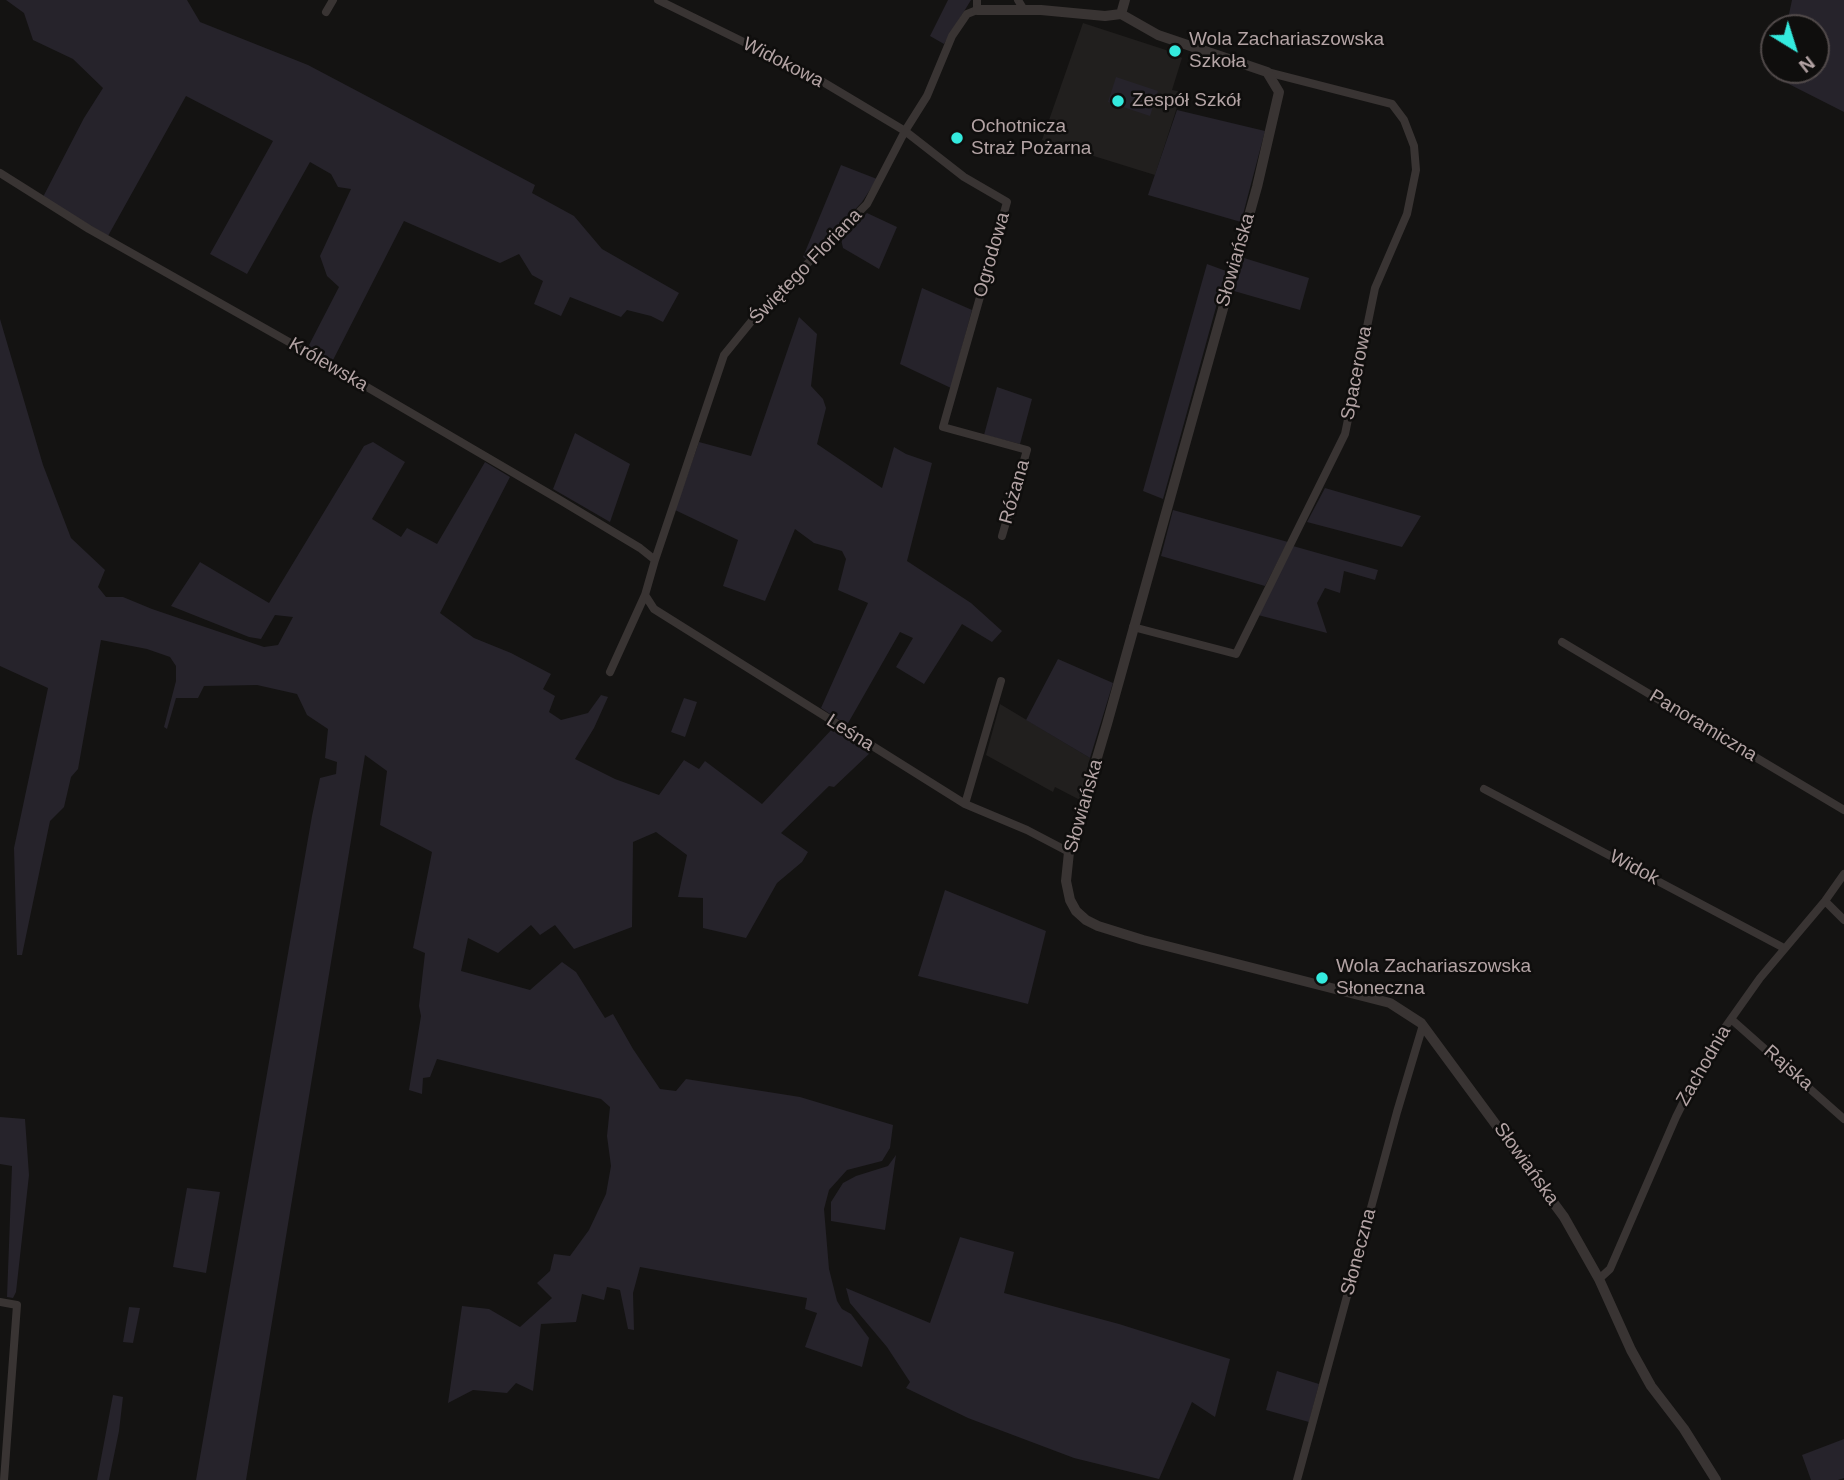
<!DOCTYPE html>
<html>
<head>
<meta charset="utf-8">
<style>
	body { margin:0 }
	#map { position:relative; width:1844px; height:1480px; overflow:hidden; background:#141312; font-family:Helvetica,sans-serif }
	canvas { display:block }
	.north { position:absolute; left:1760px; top:14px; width:70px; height:70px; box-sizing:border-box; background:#0f0e0d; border:2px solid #514a4a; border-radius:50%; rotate:142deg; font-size:19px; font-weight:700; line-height:28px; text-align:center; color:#b4a4a5 }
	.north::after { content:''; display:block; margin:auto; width:24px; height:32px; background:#34eade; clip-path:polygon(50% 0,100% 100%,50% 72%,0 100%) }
</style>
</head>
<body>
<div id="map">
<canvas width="1844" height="1480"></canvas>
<div class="north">N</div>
</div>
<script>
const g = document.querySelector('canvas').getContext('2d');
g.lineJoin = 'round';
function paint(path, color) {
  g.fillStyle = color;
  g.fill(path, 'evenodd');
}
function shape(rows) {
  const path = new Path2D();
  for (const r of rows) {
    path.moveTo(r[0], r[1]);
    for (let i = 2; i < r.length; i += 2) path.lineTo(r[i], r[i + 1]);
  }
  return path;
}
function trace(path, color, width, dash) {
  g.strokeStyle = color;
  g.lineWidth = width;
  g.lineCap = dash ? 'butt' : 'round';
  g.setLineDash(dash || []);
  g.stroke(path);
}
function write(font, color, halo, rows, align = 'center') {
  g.font = font + ' Helvetica,sans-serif';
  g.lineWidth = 5;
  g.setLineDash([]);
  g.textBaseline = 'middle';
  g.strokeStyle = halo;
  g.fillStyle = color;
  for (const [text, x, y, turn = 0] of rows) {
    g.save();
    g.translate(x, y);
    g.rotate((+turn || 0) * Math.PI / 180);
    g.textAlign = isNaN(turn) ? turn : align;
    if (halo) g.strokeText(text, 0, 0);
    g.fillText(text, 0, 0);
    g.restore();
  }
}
const built = shape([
	[1083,23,1169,51,1182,58,1172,90,1182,92,1155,175,1042,140],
	[1000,704,1090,758,1080,800,1055,787,1053,792,986,755]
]);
const green = shape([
	[6,0,187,0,200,22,308,65,535,185,532,193,574,216,602,249,679,293,663,322,651,316,627,310,621,317,570,297,561,316,534,304,543,281,532,275,519,254,500,263,404,221,332,362,307,349,339,287,327,276,320,256,351,189,338,187,331,174,310,162,247,274,210,254,273,141,186,96,108,236,43,197,84,118,103,88,73,59,33,40,24,13],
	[948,0,971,0,944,44,930,36],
	[1792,0,1844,0,1844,112,1775,77,1777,70,1816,70,1816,28,1786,28],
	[1116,77,1158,91,1150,116,1108,102],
	[1177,110,1265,131,1241,222,1148,195],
	[841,165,877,179,862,202,808,260,803,257],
	[867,213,897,227,879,269,843,248,841,239],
	[1244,258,1309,278,1300,310,1234,291],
	[1207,264,1226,271,1163,499,1143,491],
	[922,288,972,310,951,388,900,364],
	[799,317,817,334,811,386,823,399,826,408,817,444,882,488,894,447,906,454,932,463,907,561,971,603,1002,631,992,642,962,624,924,684,896,667,913,638,900,632,847,725,821,708,868,603,838,590,846,559,842,551,814,543,795,529,765,601,723,586,738,540,675,510,699,442,751,456],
	[0,319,43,465,66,525,71,538,105,570,98,587,106,597,123,597,152,609,264,647,278,645,293,617,275,615,261,639,249,637,171,606,200,562,269,603,364,446,373,442,405,462,372,519,401,537,407,528,437,544,485,462,510,477,440,613,474,638,511,653,551,674,543,689,555,696,549,712,561,720,588,713,601,695,608,697,594,728,575,759,615,779,659,795,684,760,699,769,705,761,762,804,833,728,872,751,834,787,829,786,781,833,808,852,802,862,777,883,746,938,703,928,703,898,678,897,687,855,656,832,633,842,632,927,574,949,555,925,540,935,531,925,498,953,468,938,461,971,530,990,562,962,576,972,605,1018,613,1014,633,1049,660,1089,676,1091,686,1079,800,1097,893,1125,890,1148,882,1161,847,1170,829,1190,824,1209,829,1269,837,1301,842,1309,851,1314,869,1338,862,1367,805,1347,817,1313,805,1309,807,1298,640,1267,633,1293,634,1330,628,1329,620,1290,607,1287,604,1300,582,1294,576,1322,541,1324,533,1391,516,1383,507,1393,473,1390,448,1403,462,1306,489,1309,520,1327,552,1298,537,1283,550,1271,554,1254,570,1256,589,1230,606,1194,611,1166,607,1136,610,1107,601,1099,437,1059,430,1077,423,1078,422,1094,409,1090,421,1016,419,1006,425,953,413,948,432,852,380,825,387,771,365,755,246,1480,196,1480,312,816,320,778,336,774,337,762,325,758,328,729,307,715,297,694,257,685,204,686,198,698,176,698,167,729,164,727,176,681,176,666,170,657,147,649,101,640,78,769,71,777,64,807,50,821,22,955,17,955,14,848,48,688,0,666],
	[997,387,1032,399,1020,444,984,435],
	[575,433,630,464,610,522,553,489],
	[1325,488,1421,516,1402,547,1307,522],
	[1173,510,1288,542,1265,586,1161,556],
	[1293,546,1378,570,1375,580,1344,571,1340,593,1325,588,1317,603,1327,633,1258,615],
	[1058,659,1113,683,1090,758,1026,720],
	[684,698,697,702,685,737,671,732],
	[945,890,1046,931,1028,1004,918,976],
	[0,1117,25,1119,29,1175,16,1292,13,1298,7,1297,12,1166,0,1164],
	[896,1155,885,1230,831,1221,831,1202,843,1183,856,1176,888,1166],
	[187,1188,220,1192,206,1273,173,1267],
	[960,1237,1014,1252,1004,1293,1119,1324,1230,1359,1215,1417,1192,1402,1159,1479,1074,1458,968,1418,906,1388,910,1382,887,1347,850,1303,846,1288,930,1323],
	[129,1307,140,1308,133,1343,123,1342],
	[1277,1371,1319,1384,1309,1422,1266,1410],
	[113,1395,123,1397,119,1431,109,1480,97,1480],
	[1844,1439,1844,1478,1838,1480,1811,1480,1802,1455]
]);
const minor = shape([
	[658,0,813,76,905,131,964,177,1007,202,943,427,1027,450,1002,536],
	[1018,0,1024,10],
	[326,12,333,0],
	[0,173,89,229,319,359,560,500,640,548,655,560],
	[645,595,654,609,965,804,1027,830,1069,852],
	[1133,627,1236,654,1345,434,1375,288,1407,214,1416,170,1414,146,1404,120,1392,104,1267,72],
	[1562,642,1844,810],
	[610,672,645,595,655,560,724,355,759,312,867,204,905,131,927,96,952,36,967,14,977,10,977,0],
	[1484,789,1784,948],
	[965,804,1001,681],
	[1825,901,1844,920],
	[1731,1019,1844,1119],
	[1599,1279,1610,1269,1676,1117,1694,1081,1726,1026,1760,978,1825,901,1844,874],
	[0,1302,17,1305,4,1480],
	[1297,1480,1397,1112,1423,1025]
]);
const tertiary = shape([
	[977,10,1041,10,1105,16,1121,14],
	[1121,14,1158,35,1267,72,1279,92,1257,187,1107,724,1069,852,1066,881,1070,900,1076,911,1086,920,1098,926,1143,940,1390,1003,1421,1023,1564,1217,1599,1279,1631,1350,1651,1386,1684,1429,1716,1480],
	[1121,14,1125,0]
]);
const markers = [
	[1175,51,7,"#34eade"],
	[1118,101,7,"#34eade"],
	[957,138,7,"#34eade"],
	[1322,978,7,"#34eade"]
];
const poiNames = [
	["Wola Zachariaszowska",1189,40],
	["Szkoła",1189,62],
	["Zespół Szkół",1132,101],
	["Ochotnicza",971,127],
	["Straż Pożarna",971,149],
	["Wola Zachariaszowska",1336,967],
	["Słoneczna",1336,989]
];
const streetNames = [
	["Widokowa",783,63,27],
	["Ogrodowa",992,255,-74],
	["Słowiańska",1236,260,-74],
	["Świętego Floriana",806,267,-46],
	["Królewska",328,365,30],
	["Spacerowa",1357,373,-79],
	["Różana",1015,492,-74],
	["Panoramiczna",1703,726,31],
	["Leśna",850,733,32],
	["Słowiańska",1084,806,-74],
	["Widok",1634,868,28],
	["Zachodnia",1704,1066,-60],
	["Rajska",1788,1068,41],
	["Słowiańska",1526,1164,54],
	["Słoneczna",1359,1252,-75]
];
paint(built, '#211f1e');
paint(green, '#26232b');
trace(minor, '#393433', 8);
trace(tertiary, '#393433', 10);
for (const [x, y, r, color] of markers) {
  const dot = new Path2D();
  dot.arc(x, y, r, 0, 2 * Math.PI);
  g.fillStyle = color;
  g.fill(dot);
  trace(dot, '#0f0e0d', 2.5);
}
write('19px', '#b4a4a5', '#0f0e0d', poiNames, 'left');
write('19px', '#b4a4a5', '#0f0e0d', streetNames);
</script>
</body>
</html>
